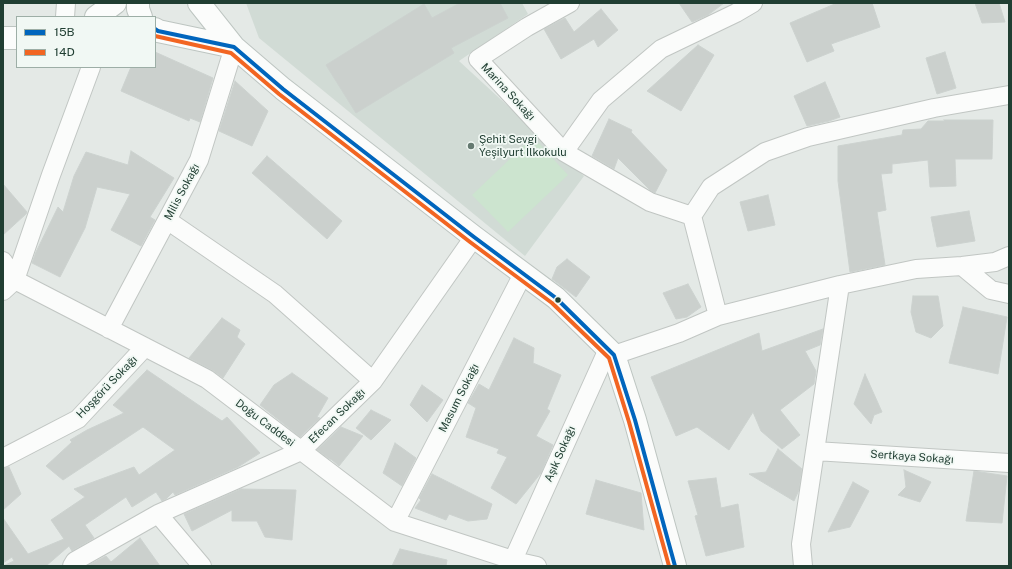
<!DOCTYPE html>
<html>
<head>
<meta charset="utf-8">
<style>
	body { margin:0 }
	#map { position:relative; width:1012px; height:569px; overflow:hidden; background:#e4e9e6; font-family:"Public Sans",sans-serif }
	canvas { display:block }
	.frame { position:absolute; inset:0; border:4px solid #203e32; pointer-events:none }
	.legend { position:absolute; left:16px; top:16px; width:140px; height:52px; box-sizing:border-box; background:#f1f8f4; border:1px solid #9daea6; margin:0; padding:5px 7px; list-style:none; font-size:12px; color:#203e32 }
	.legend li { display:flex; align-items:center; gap:8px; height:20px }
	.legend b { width:20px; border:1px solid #9daea6 }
</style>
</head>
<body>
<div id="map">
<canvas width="1012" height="569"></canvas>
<div class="frame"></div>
<ul class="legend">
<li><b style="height:5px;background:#0065bd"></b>15B</li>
<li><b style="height:5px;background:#f26522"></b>14D</li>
</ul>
</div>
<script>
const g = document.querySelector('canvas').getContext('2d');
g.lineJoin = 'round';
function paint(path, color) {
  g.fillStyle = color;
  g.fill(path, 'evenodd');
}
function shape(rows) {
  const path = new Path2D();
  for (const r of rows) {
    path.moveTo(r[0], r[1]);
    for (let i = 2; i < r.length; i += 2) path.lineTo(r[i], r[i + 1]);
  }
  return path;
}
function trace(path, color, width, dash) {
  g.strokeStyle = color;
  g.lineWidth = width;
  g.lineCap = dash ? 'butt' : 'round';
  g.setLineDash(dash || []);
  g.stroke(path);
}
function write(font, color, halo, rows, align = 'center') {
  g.font = font + ' "Public Sans",sans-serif';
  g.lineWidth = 3.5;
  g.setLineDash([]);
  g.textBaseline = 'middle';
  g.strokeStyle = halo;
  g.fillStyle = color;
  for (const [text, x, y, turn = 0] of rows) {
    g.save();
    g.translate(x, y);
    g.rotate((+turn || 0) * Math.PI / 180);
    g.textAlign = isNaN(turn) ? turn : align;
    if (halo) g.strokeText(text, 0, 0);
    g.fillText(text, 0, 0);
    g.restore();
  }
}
const built = shape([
	[246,3,522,3,528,14,459,61,584,176,525,256,259,38]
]);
const green = shape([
	[533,137,568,175,508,232,472,195]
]);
const building = shape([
	[460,3,500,3,508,18,451,48,454,53,356,113,326,65,424,4,432,18,460,3],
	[679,3,724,3,708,15,692,22,679,3],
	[837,3,872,3,880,27,831,44,834,51,807,62,790,23,837,3],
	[975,3,999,3,1005,22,982,23,975,3],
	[601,9,618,30,598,47,594,39,561,59,544,29,565,18,574,32,601,9],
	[698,45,714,55,681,111,647,91,698,45],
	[155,52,213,78,200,122,190,118,189,121,121,91,131,67,155,67,155,52],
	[945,52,956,88,937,94,926,58,945,52],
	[235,81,268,111,252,146,219,131,235,81],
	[825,82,840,117,829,121,807,126,794,96,825,82],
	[609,119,632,130,631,132,667,170,655,193,650,190,618,158,614,169,592,156,609,119],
	[944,120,993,120,992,159,955,159,956,186,930,187,928,160,892,164,892,173,881,174,886,210,877,212,885,265,850,272,838,181,838,146,902,135,903,130,921,129,928,121,945,121,944,120],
	[131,151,174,178,150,217,155,220,141,246,111,230,130,194,97,187,85,228,60,277,32,263,36,252,58,207,63,212,74,176,86,152,128,165,131,151],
	[267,156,342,221,327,239,252,173,267,156],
	[3,184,27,212,26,214,3,235,3,184],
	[768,195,775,225,748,231,740,202,768,195],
	[969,211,975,241,937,247,931,217,969,211],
	[567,259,590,277,576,297,552,279,557,267,567,259],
	[688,284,701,307,687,317,676,319,663,293,688,284],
	[913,296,938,296,943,326,931,338,916,332,911,312,913,296],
	[963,307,1007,317,998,374,949,363,963,307],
	[222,318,240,330,237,337,245,344,223,378,212,370,189,358,222,318],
	[823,329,820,345,805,351,816,371,814,384,780,410,800,435,782,449,761,431,753,412,729,450,697,427,676,436,651,377,759,333,762,351,823,329],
	[514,338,534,348,533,363,561,375,547,409,550,411,536,436,553,445,541,473,516,504,491,488,507,457,497,453,499,449,466,437,476,408,468,403,479,384,489,390,514,338],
	[147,370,222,421,227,417,260,453,238,467,175,495,173,492,166,499,162,501,156,492,132,507,126,497,85,525,94,538,72,551,69,546,46,566,3,566,14,561,12,557,3,563,3,518,28,554,64,539,51,520,85,497,74,489,134,467,139,475,175,450,143,427,63,480,46,466,72,442,70,440,87,430,124,413,113,405,147,370],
	[292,373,328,398,317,417,320,418,300,437,260,405,274,385,292,373],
	[865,374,882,412,874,415,871,424,854,404,865,374],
	[422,385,443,400,427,422,410,405,422,385],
	[371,410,391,420,371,440,356,428,371,410],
	[341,427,363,436,339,466,332,460,328,458,317,450,341,427],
	[395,443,416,458,402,486,383,473,395,443],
	[778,449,802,469,799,490,794,501,749,474,766,472,778,449],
	[9,467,21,494,3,510,3,468,9,467],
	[904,470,931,482,920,502,898,495,906,487,904,470],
	[974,471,1007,476,1002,523,966,521,974,471],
	[432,474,492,504,487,519,468,521,449,514,446,520,415,508,421,500,419,498,432,474],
	[716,478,721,508,738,504,744,547,706,556,695,516,698,515,688,481,716,478],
	[596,480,641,493,644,530,586,514,596,480],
	[853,482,869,491,850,527,828,532,853,482],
	[241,489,296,490,292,540,265,537,257,521,232,521,232,510,192,531,184,514,241,489],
	[140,538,160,566,87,566,106,556,111,562,140,538],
	[400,549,447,560,446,566,392,566,400,549]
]);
const street = shape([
	[570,3,527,27,478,59,564,152,650,202,692,216],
	[65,17,66,3],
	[564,152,601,100,661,49,736,13,753,3],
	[167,220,275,294,373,381,474,237],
	[3,261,15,280,207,379,395,522,519,562,537,566],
	[962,266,991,290,1009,294],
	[3,291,15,280,51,175,91,67],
	[718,316,692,216,711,187,765,152,808,137,934,108,1009,95],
	[109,329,199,160,234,47],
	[614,355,679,333,718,316,840,285,916,269,962,266,995,262,1009,256],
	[815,451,1009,463],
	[3,458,78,419,145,347],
	[158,514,202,566],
	[395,522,523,274],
	[513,560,608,349],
	[72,566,75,561,158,514,301,451,373,381],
	[803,566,801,544,840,285]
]);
const secondary = shape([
	[138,3,138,9,141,17],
	[199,3,234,47,283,89,474,237,556,298,614,355,635,420,675,566],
	[96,17,115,3],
	[155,29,158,31,234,47],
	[3,38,17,38]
]);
const bus1 = shape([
	[155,29,158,31,234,47,283,89,474,237,556,298,614,355,635,420,675,566]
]);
const bus2 = shape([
	[155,36,231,53,279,94,470,242,552,303,609,358,629,422,669,566]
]);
const markers = [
	[471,146,4,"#657a71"],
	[558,300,3.5,"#203e32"]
];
const streetNames = [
	["Marina Sokağı",508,92,47],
	["Milis Sokağı",182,192,-62],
	["Hoşgörü Sokağı",107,387,-46],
	["Masum Sokağı",459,398,-63],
	["Efecan Sokağı",337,416,-44],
	["Doğu Caddesi",265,423,37],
	["Aşık Sokağı",560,454,-66],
	["Sertkaya Sokağı",912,457,4]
];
const poiNames = [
	["Şehit Sevgi",479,140],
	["Yeşilyurt İlkokulu",479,153]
];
paint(built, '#d1dbd5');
paint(green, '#cce4cf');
paint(building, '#cbd0cd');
trace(building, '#ccd2cf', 1);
trace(street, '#c1c6c3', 20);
trace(secondary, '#bdc5c1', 24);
trace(street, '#fbfcfb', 18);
trace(secondary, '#fbfcfb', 22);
trace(bus1, '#0065bd', 4);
trace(bus2, '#f26522', 4);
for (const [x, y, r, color] of markers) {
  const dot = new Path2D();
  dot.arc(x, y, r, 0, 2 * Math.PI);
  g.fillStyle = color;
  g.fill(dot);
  trace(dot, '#f1f8f4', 1.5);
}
write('11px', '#203e32', '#f1f8f4', streetNames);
write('11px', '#203e32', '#f1f8f4', poiNames, 'left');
</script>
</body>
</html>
